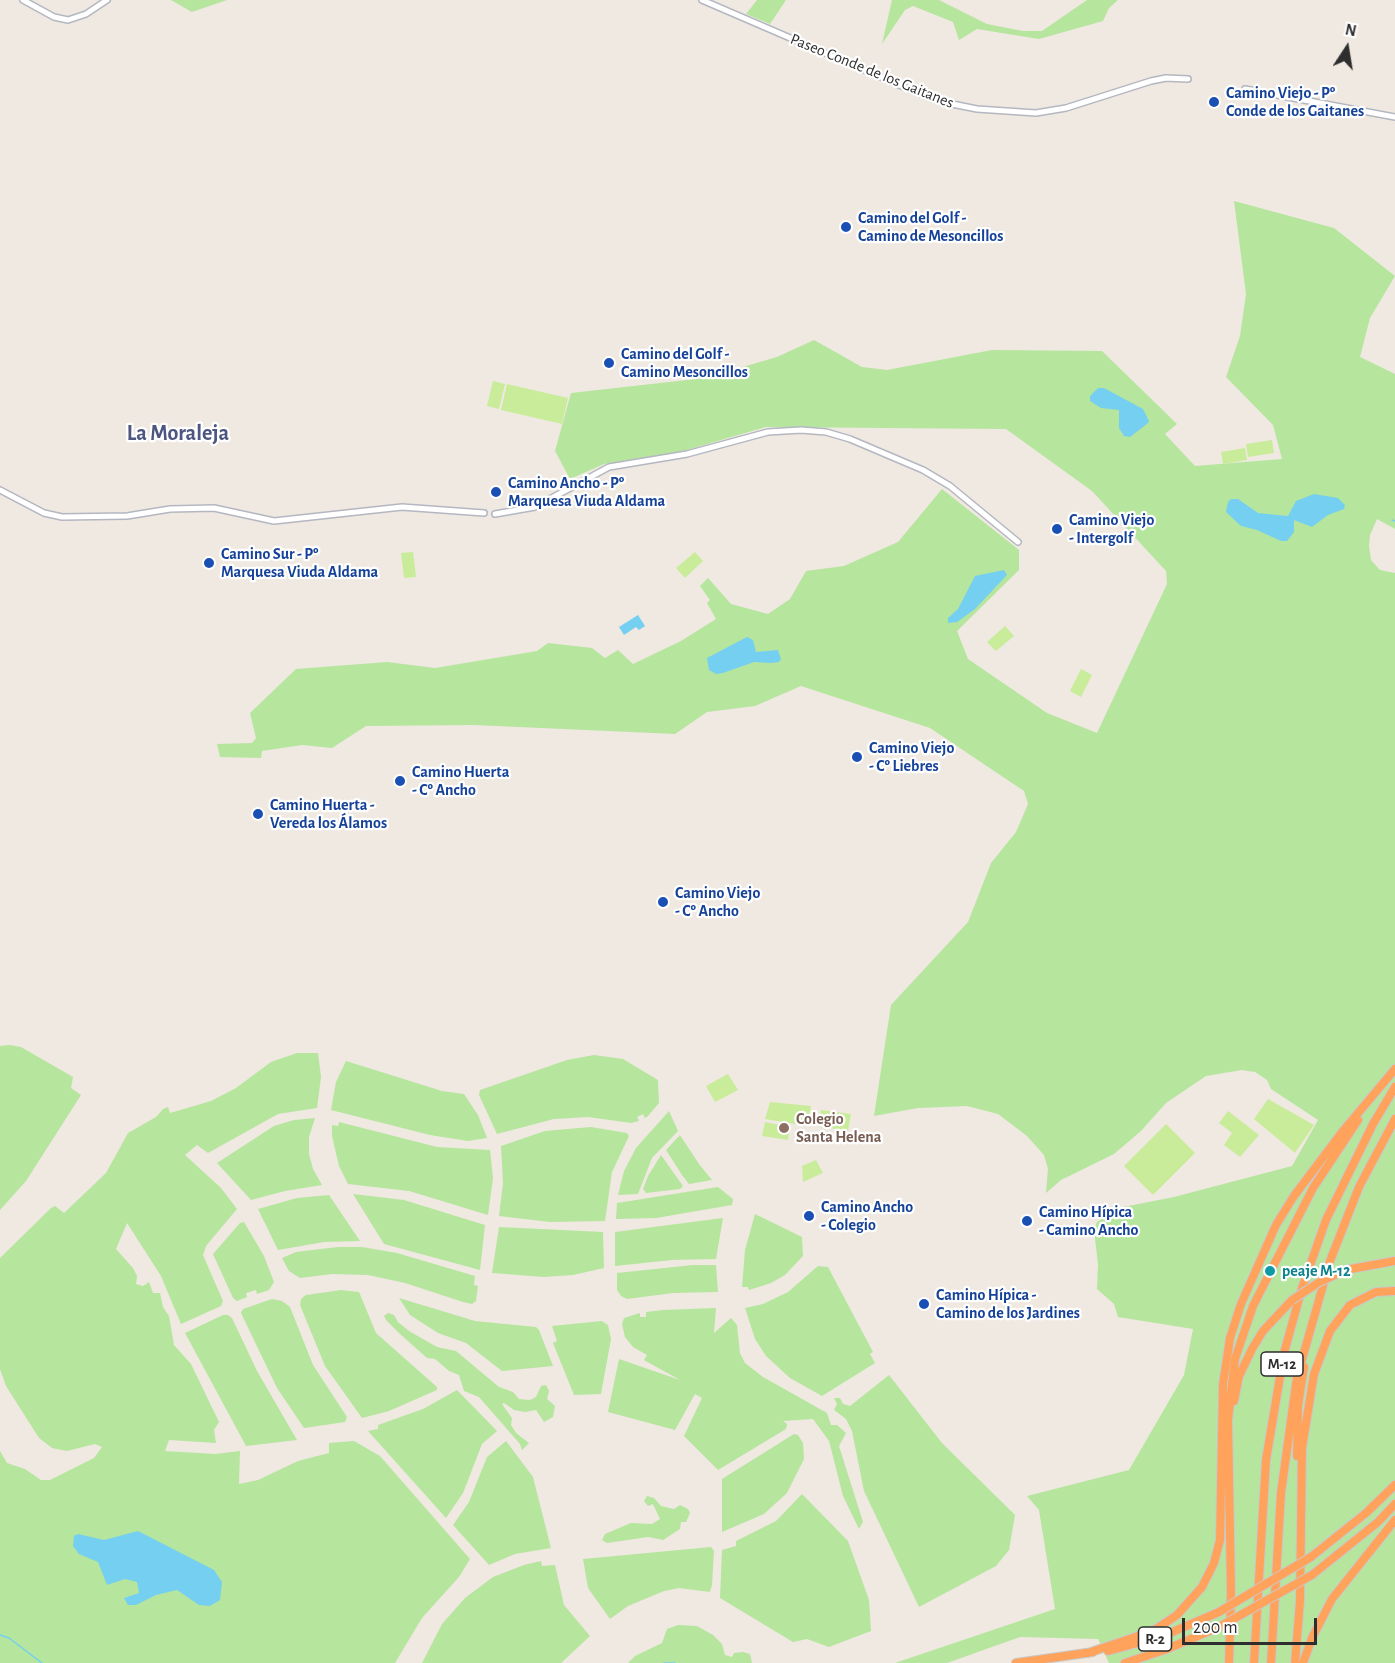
<!DOCTYPE html>
<html>
<head>
<meta charset="utf-8">
<style>
  body { margin:0 }
  #map { position:relative; width:1395px; height:1663px; overflow:hidden; background:#efe9e1; font-family:"Alegreya Sans",sans-serif }
  canvas { display:block }
  .north { position:absolute; left:1317px; top:18px; width:60px; height:60px; -webkit-text-stroke:4px #fff; paint-order:stroke; rotate:12deg; font-size:16px; font-weight:700; line-height:24px; text-align:center; color:#2e2e2e }
  .north::after { content:''; display:block; margin:auto; width:21px; height:27px; background:#2e2e2e; clip-path:polygon(50% 0,100% 100%,50% 72%,0 100%) }
  .scale { position:absolute; left:1182px; top:1618px; width:135px; height:27px; box-sizing:border-box; border:3px solid #2e2e2e; border-top:0; padding-left:8px; font-size:18px; line-height:21px; white-space:nowrap; color:#2e2e2e; -webkit-text-stroke:4px #fff; paint-order:stroke }
</style>
</head>
<body>
<div id="map">
<canvas width="1395" height="1663"></canvas>
<div class="north">N</div>
<div class="scale">200 m</div>
</div>
<script>
const context = document.querySelector('canvas').getContext('2d');
context.lineJoin = 'round';
function fillPath(path, color) { context.fillStyle = color; context.fill(path, 'evenodd'); }
const shape = rows => new Path2D(rows.map(r => 'M' + r).join(''));
function strokePath(path, color, width, dash) { context.strokeStyle = color; context.lineWidth = width; context.lineCap = dash ? 'butt' : 'round'; context.setLineDash(dash || []); context.stroke(path); }
function label(font, color, halo, rows, align = 'center') {
  context.font = font + ' "Alegreya Sans",sans-serif'; context.lineWidth = 4.5; context.setLineDash([]); context.textBaseline = 'middle'; context.strokeStyle = halo; context.fillStyle = color; for (const [text, x, y, turn = 0] of rows) {
    context.save(); context.translate(x, y); context.rotate((+turn || 0) * Math.PI / 180); context.textAlign = isNaN(turn) ? turn : align; if (halo) context.strokeText(text, 0, 0); context.fillText(text, 0, 0); context.restore();
  }
}
fillPath(shape([
  [171,0,227,0,192,12],
  [757,0,786,0,770,24,746,14],
  [892,0,939,0,987,24,1023,31,1042,31,1087,0,1118,0,1109,8,1103,21,1039,39,977,29,959,40,953,22,913,6,905,10,882,44],
  [1234,201,1334,228,1395,276,1370,318,1360,357,1395,374,1395,529,1377,519,1370,535,1369,546,1371,560,1380,570,1395,573,1395,1663,1109,1663,1098,1639,1020,1637,947,1663,895,1663,1055,1609,1039,1510,1027,1496,1129,1470,1184,1375,1193,1329,1118,1317,1114,1304,1097,1289,1098,1264,1094,1230,1097,1222,1118,1208,1174,1197,1292,1166,1318,1120,1271,1089,1267,1080,1255,1072,1242,1070,1206,1076,1166,1103,1141,1131,1114,1154,1061,1180,1046,1193,1048,1169,1044,1155,1027,1136,998,1114,967,1106,918,1108,874,1116,891,1005,968,922,991,863,1016,832,1028,804,1024,791,1018,787,930,728,801,686,755,706,707,712,675,734,474,725,366,726,332,748,302,745,262,751,261,758,220,757,217,744,252,743,256,738,250,713,296,669,387,662,435,668,537,651,548,643,592,648,605,658,618,650,633,664,681,641,716,619,707,603,710,600,700,586,708,578,731,604,768,614,790,599,806,571,844,566,898,542,942,489,1019,550,1019,570,957,631,968,659,1047,713,1097,733,1167,584,1166,571,1092,491,1006,429,766,427,676,453,604,464,570,479,555,451,571,393,705,378,777,357,814,340,862,367,887,370,992,350,1102,351,1177,424,1165,434,1195,466,1282,459,1273,425,1226,377,1240,336,1246,294],
  [10,1045,21,1047,73,1077,71,1088,81,1095,26,1181,0,1210,0,1046],
  [297,1053,318,1053,321,1077,317,1108,278,1114,208,1153,197,1145,185,1155,221,1188,237,1209,206,1246,203,1255,223,1301,221,1306,181,1324,161,1276,127,1223,116,1249,133,1268,137,1276,136,1284,143,1286,149,1282,153,1293,160,1293,163,1307,169,1316,174,1345,191,1364,219,1422,214,1430,216,1443,169,1440,165,1451,215,1454,240,1451,239,1484,258,1480,298,1461,329,1453,329,1443,354,1441,380,1456,470,1559,459,1577,422,1618,395,1663,0,1663,0,1451,7,1463,25,1469,41,1480,50,1480,94,1458,102,1447,95,1444,67,1451,52,1448,39,1438,6,1386,0,1369,0,1258,51,1208,55,1206,64,1213,106,1173,128,1133,156,1117,163,1109,168,1107,170,1113,211,1101,236,1088,271,1062],
  [594,1055,623,1059,658,1080,659,1103,648,1116,645,1118,643,1114,637,1117,639,1121,631,1123,588,1117,554,1119,497,1134,479,1095,480,1090,567,1060],
  [346,1061,442,1091,464,1094,478,1115,487,1138,468,1141,430,1135,331,1110,336,1082],
  [669,1111,678,1131,652,1158,638,1194,618,1195,624,1171,636,1148],
  [315,1118,309,1137,309,1154,313,1169,322,1185,285,1191,251,1200,217,1163,274,1126,294,1120],
  [339,1122,437,1147,490,1150,493,1178,488,1215,409,1191,348,1184,339,1166,332,1136,332,1125,338,1126],
  [591,1127,627,1133,629,1136,612,1172,605,1221,550,1222,499,1216,503,1183,501,1146,545,1131],
  [680,1135,699,1164,712,1180,689,1184,682,1175,666,1150],
  [661,1155,683,1186,680,1189,646,1193,643,1189,648,1176],
  [718,1187,733,1199,732,1205,656,1218,616,1219,617,1203],
  [353,1194,404,1200,485,1225,480,1270,384,1244],
  [329,1195,360,1241,324,1242,278,1250,258,1209,297,1198],
  [755,1214,802,1237,803,1256,785,1275,771,1283,749,1290,748,1287,742,1287,745,1250],
  [723,1218,716,1259,672,1260,615,1266,615,1232],
  [244,1222,264,1256,274,1282,269,1290,257,1294,256,1290,246,1293,247,1297,237,1301,233,1298,213,1254,240,1223],
  [499,1227,603,1232,604,1268,573,1275,544,1277,492,1273],
  [338,1247,362,1247,397,1253,475,1276,474,1285,478,1286,476,1301,472,1304,463,1302,405,1283,368,1275,332,1274,300,1278,289,1271,282,1258,296,1252],
  [693,1265,716,1265,718,1292,673,1293,627,1299,621,1296,617,1290,617,1273],
  [818,1266,828,1267,873,1352,870,1354,875,1363,822,1396,790,1378,766,1356,755,1339,745,1308,763,1304,788,1292],
  [341,1290,359,1292,376,1333,437,1387,437,1390,389,1411,362,1418,325,1366,300,1305,301,1299,306,1295],
  [399,1298,475,1321,536,1327,539,1330,553,1366,502,1371,466,1343,438,1333,410,1315],
  [272,1299,282,1301,290,1307,313,1365,347,1417,345,1422,304,1428,277,1388,241,1313,243,1309],
  [716,1308,714,1333,731,1318,737,1325,740,1353,745,1363,763,1377,827,1413,831,1425,837,1425,846,1433,839,1446,863,1522,859,1529,843,1496,829,1441,813,1419,783,1421,787,1424,786,1429,718,1470,684,1436,702,1398,695,1394,675,1430,608,1412,619,1359,680,1380,644,1360,647,1355,633,1347,625,1337,622,1324,624,1318,640,1313,640,1317,646,1317,646,1312,663,1310],
  [388,1313,394,1315,398,1322,409,1331,437,1347,456,1351,499,1387,513,1392,519,1399,530,1400,536,1397,541,1386,546,1385,549,1391,547,1399,555,1406,553,1417,544,1422,536,1410,525,1412,514,1410,504,1403,502,1404,512,1418,511,1425,516,1433,529,1443,522,1450,520,1444,479,1397,464,1391,459,1375,449,1371,435,1359,427,1358,400,1334,386,1320,384,1316],
  [223,1315,228,1315,232,1318,257,1371,297,1440,246,1446,185,1333],
  [602,1321,608,1325,611,1339,601,1394,574,1395,553,1343,557,1341,552,1326],
  [889,1375,942,1443,1015,1515,1009,1550,996,1566,919,1607,864,1491,852,1431,846,1419,834,1410,837,1404,834,1398,840,1398,843,1404,850,1406],
  [457,1390,497,1431,482,1444,463,1493,446,1518,368,1431,378,1429,378,1425,423,1409],
  [794,1434,798,1435,803,1443,804,1459,787,1493,764,1514,722,1532,722,1479],
  [506,1441,533,1477,551,1548,515,1554,489,1565,453,1525,469,1502,487,1457],
  [802,1494,848,1541,869,1600,871,1631,829,1647,807,1639,793,1642,720,1598,722,1550,736,1546,736,1541,776,1521],
  [647,1496,654,1498,661,1506,674,1509,680,1505,688,1509,690,1513,686,1522,681,1522,680,1529,663,1540,648,1537,607,1543,602,1540,605,1534,631,1523,652,1524,660,1519,653,1504,648,1506,644,1501],
  [711,1547,714,1551,712,1585,710,1592,679,1588,664,1591,628,1606,610,1619,588,1588,583,1559],
  [541,1561,542,1566,555,1565,564,1605,590,1636,561,1663,422,1663,442,1624,465,1598,493,1577,524,1565],
  [678,1625,697,1626,713,1635,722,1644,725,1655,732,1657,734,1653,743,1652,750,1654,752,1663,628,1663,635,1656,662,1643,667,1629]
]), '#b6e59e');
fillPath(shape([
  [493,381,505,384,499,409,487,406],
  [507,384,568,398,562,424,501,410],
  [1272,440,1274,453,1248,457,1246,444],
  [1245,448,1247,460,1223,464,1221,452],
  [413,552,416,577,404,578,401,553],
  [695,552,703,561,685,578,676,568],
  [1005,626,1014,636,996,651,987,642],
  [1081,669,1092,675,1081,697,1070,691],
  [728,1074,738,1090,715,1102,706,1086],
  [1268,1099,1314,1125,1295,1153,1254,1119],
  [770,1102,811,1106,807,1126,765,1119],
  [821,1110,851,1114,848,1131,818,1126],
  [1228,1111,1259,1135,1240,1157,1224,1145,1232,1133,1219,1123],
  [765,1122,790,1127,788,1140,762,1136],
  [1166,1124,1195,1153,1153,1195,1124,1166],
  [816,1160,823,1173,803,1182,802,1166]
]), '#c9ec9a');
fillPath(shape([
  [1098,388,1104,388,1143,409,1149,421,1148,423,1130,437,1124,436,1119,428,1119,410,1101,408,1090,401,1090,396],
  [1314,494,1338,498,1345,505,1344,509,1328,515,1312,527,1294,520,1294,532,1287,541,1281,541,1257,530,1241,526,1226,512,1228,502,1231,499,1238,499,1258,513,1288,516,1296,501],
  [1004,570,1007,575,975,609,957,622,948,623,948,618,958,609,975,576],
  [638,615,645,626,639,630,636,627,624,635,619,627],
  [747,637,753,640,756,652,778,650,781,659,779,662,771,663,754,662,723,673,716,674,709,670,707,658],
  [138,1531,214,1570,222,1582,220,1600,210,1606,199,1605,177,1590,156,1595,136,1605,128,1605,124,1598,139,1593,137,1582,125,1579,107,1585,98,1562,79,1554,73,1546,74,1536,78,1534,104,1540]
]), '#75cff0');
strokePath(shape([
  [1392,520,1395,521],
  [0,1635,9,1638,42,1663],
  [664,1663,675,1663]
]), '#75cff0', 1.5);
const minor = shape([
  [23,0,54,17,68,20,86,14,107,0],
  [702,0,904,87,942,102,977,109,1036,113,1066,108,1151,81,1166,78,1188,79],
  [1245,89,1395,117],
  [0,490,44,513,62,517,127,516,170,509,214,508,274,521,402,507,484,513],
  [495,514,535,507,609,467,687,454,768,432,801,430,826,432,850,439,923,470,950,486,1018,542]
]);
const highway = shape([
  [1345,1270,1395,1261],
  [1234,1401,1239,1376,1252,1349,1263,1331,1292,1300],
  [1297,1456,1298,1406,1304,1367],
  [1311,1557,1366,1513,1395,1485],
  [1312,1575,1378,1522,1395,1504],
  [1108,1651,1163,1636,1219,1612],
  [1088,1653,1153,1631,1177,1615,1202,1587,1214,1563,1220,1540,1223,1384,1230,1338,1241,1304,1276,1225,1294,1196,1343,1131,1395,1069],
  [1016,1663,1093,1652],
  [1125,1663,1167,1649,1219,1627],
  [1229,1663,1231,1592,1228,1420,1235,1359,1253,1306,1313,1188,1358,1120],
  [1254,1663,1266,1460,1284,1353,1302,1288,1326,1220,1373,1124,1395,1087],
  [1271,1663,1281,1493,1297,1377,1330,1261,1359,1187,1395,1119],
  [1295,1663,1300,1601,1302,1448,1314,1374,1330,1331,1350,1305,1376,1292,1395,1291],
  [1303,1663,1312,1638,1332,1599,1395,1520]
]);
strokePath(minor, '#b4b7c1', 8);
strokePath(highway, '#c9c9c9', 10);
strokePath(minor, '#fff', 5);
strokePath(highway, '#ffa35c', 8);
const highwayBridge = shape([
  [1292,1300,1318,1283,1345,1270],
  [1219,1612,1311,1557],
  [1219,1627,1312,1575]
]);
strokePath(highwayBridge, '#c9c9c9', 10, []);
strokePath(highwayBridge, '#ffa35c', 8);
for (const [x, y, r, color] of [
  [1214,102,6,"#1a4fb4"],
  [846,227,6,"#1a4fb4"],
  [609,363,6,"#1a4fb4"],
  [496,492,6,"#1a4fb4"],
  [1057,529,6,"#1a4fb4"],
  [209,563,6,"#1a4fb4"],
  [857,757,6,"#1a4fb4"],
  [400,781,6,"#1a4fb4"],
  [258,814,6,"#1a4fb4"],
  [663,902,6,"#1a4fb4"],
  [784,1128,6,"#8d6e63"],
  [809,1216,6,"#1a4fb4"],
  [1027,1221,6,"#1a4fb4"],
  [1270,1271,6,"#0f9aa8"],
  [924,1304,6,"#1a4fb4"]
]) { const dot = new Path2D(); dot.arc(x, y, r, 0, 2 * Math.PI); context.fillStyle = color; context.fill(dot); strokePath(dot, '#fff', 2); }
for (const [x, y, w] of [
  [1282,1364,42],
  [1155,1639,33]
]) { const box = new Path2D(); box.roundRect(x - w / 2, y - 12, w, 24, 4.5); context.fillStyle = '#fff'; context.fill(box); strokePath(box, '#2e2e2e', 1.5); }
label('bold 15px', '#2e2e2e', null, [
  ["M-12",1282,1364],
  ["R-2",1155,1639]
]);
label('16px', '#2e2e2e', '#fff', [
  ["Paseo Conde de los Gaitanes",872,71,22]
]);
label('bold 16px', '#164399', '#fff', [
  ["Camino Viejo - Pº",1226,93],
  ["Conde de los Gaitanes",1226,111],
  ["Camino del Golf -",858,218],
  ["Camino de Mesoncillos",858,236],
  ["Camino del Golf -",621,354],
  ["Camino Mesoncillos",621,372],
  ["Camino Ancho - Pº",508,483],
  ["Marquesa Viuda Aldama",508,501],
  ["Camino Viejo",1069,520],
  ["- Intergolf",1069,538],
  ["Camino Sur - Pº",221,554],
  ["Marquesa Viuda Aldama",221,572],
  ["Camino Viejo",869,748],
  ["- Cº Liebres",869,766],
  ["Camino Huerta",412,772],
  ["- Cº Ancho",412,790],
  ["Camino Huerta -",270,805],
  ["Vereda los Álamos",270,823],
  ["Camino Viejo",675,893],
  ["- Cº Ancho",675,911],
  ["Camino Ancho",821,1207],
  ["- Colegio",821,1225],
  ["Camino Hípica",1039,1212],
  ["- Camino Ancho",1039,1230],
  ["Camino Hípica -",936,1295],
  ["Camino de los Jardines",936,1313]
], 'left');
label('bold 16px', '#785e54', '#fff', [
  ["Colegio",796,1119],
  ["Santa Helena",796,1137]
], 'left');
label('bold 16px', '#0d838f', '#fff', [
  ["peaje M-12",1282,1271]
], 'left');
label('bold 22px', '#4d5680', '#fff', [
  ["La Moraleja",178,433]
]);
</script>
</body>
</html>
